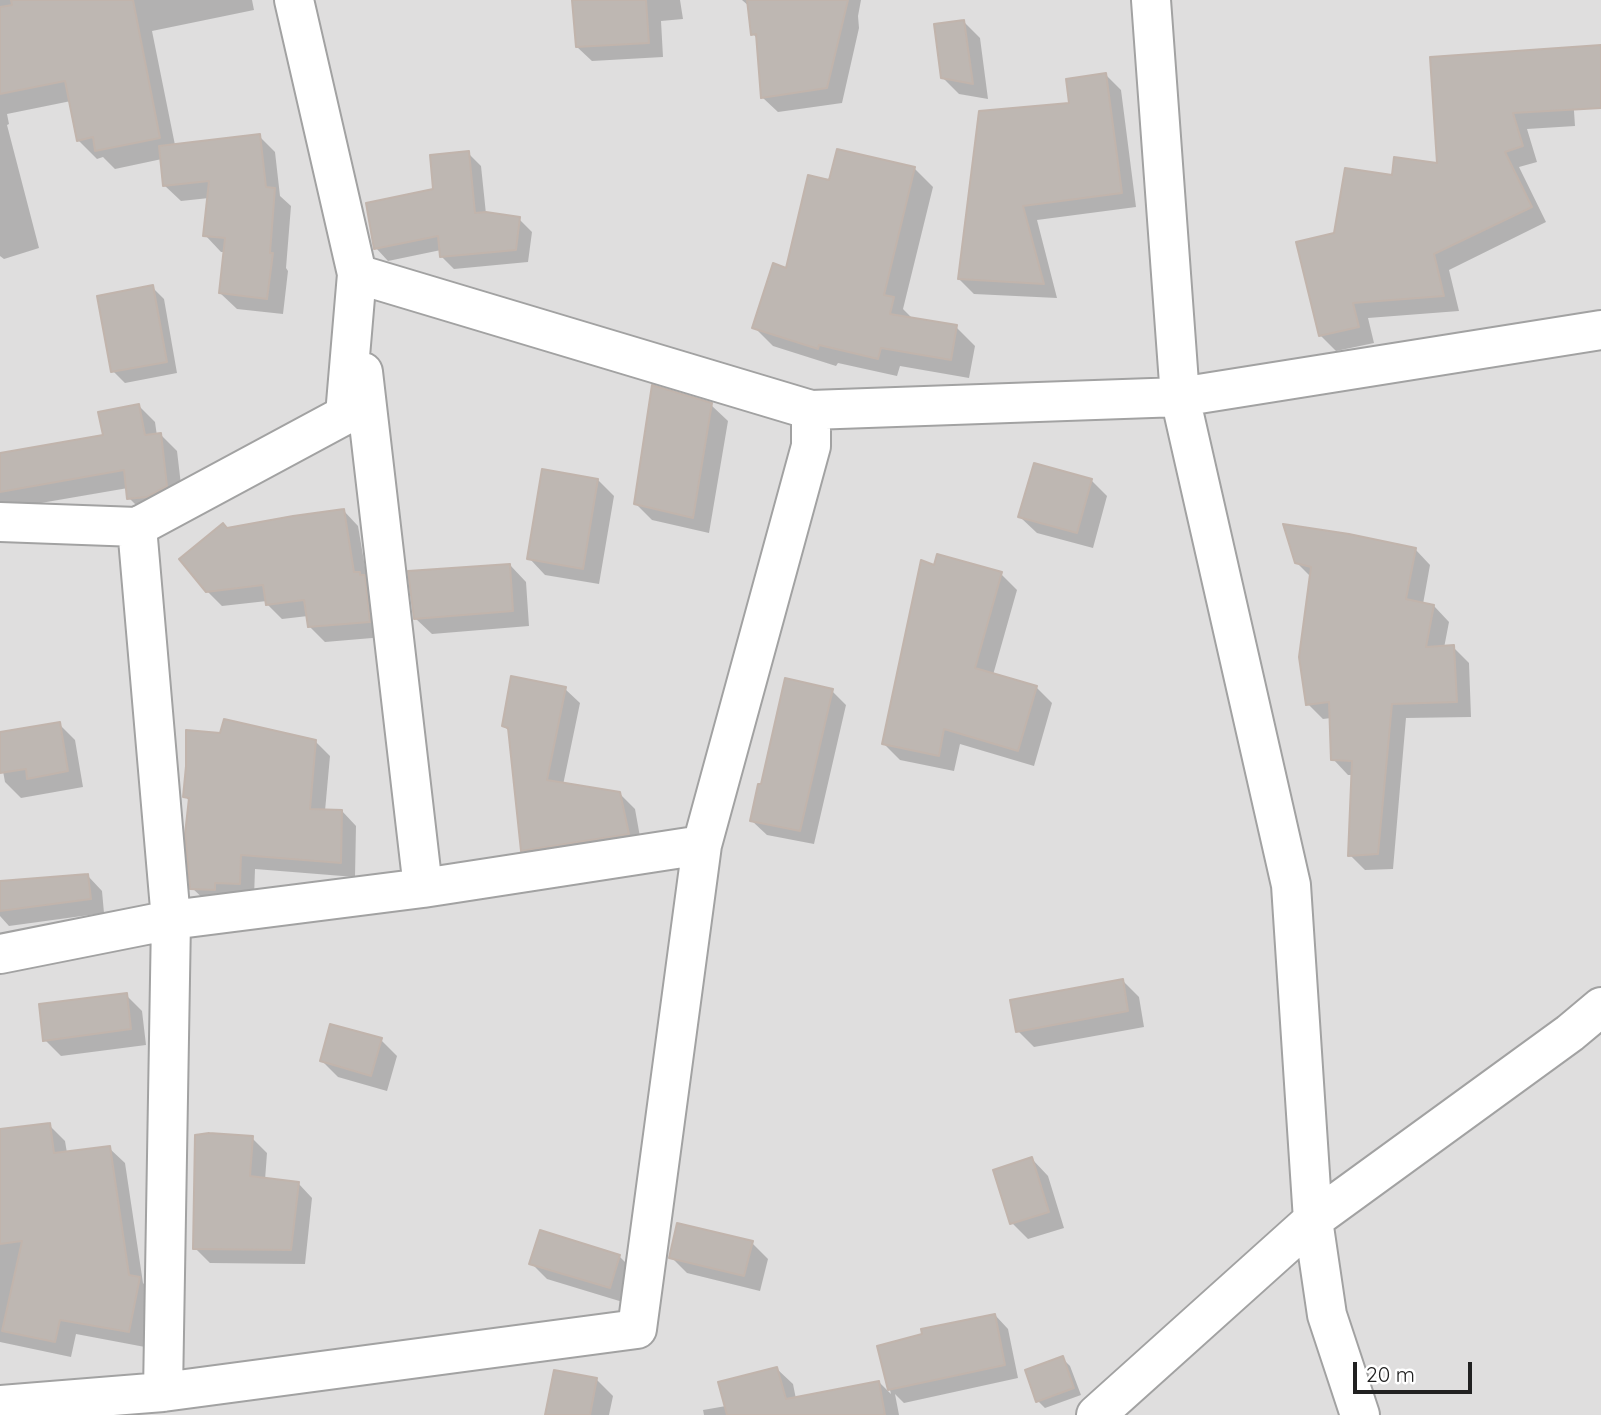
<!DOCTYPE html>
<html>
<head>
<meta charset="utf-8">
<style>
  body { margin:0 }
  #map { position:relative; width:1601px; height:1415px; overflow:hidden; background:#f0eee9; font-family:Quicksand,sans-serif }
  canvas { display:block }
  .scale { position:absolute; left:1353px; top:1362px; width:119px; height:32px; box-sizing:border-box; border:4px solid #212121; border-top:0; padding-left:9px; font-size:21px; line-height:24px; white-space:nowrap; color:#212121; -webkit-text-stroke:5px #fff; paint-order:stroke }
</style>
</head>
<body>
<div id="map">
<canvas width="1601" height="1415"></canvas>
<div class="scale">20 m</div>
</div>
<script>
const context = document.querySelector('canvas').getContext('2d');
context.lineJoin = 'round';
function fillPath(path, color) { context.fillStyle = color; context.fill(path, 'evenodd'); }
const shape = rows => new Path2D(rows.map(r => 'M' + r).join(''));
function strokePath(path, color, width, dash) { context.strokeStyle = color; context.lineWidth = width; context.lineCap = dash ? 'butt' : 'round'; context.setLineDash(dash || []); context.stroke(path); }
fillPath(shape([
  [0,0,1601,0,1601,1415,0,1415]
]), '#dfdede');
fillPath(shape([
  [0,0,252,0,254,10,152,31,175,145,259,136,275,152,280,196,291,206,286,268,288,271,283,314,237,309,220,293,225,252,221,252,205,235,209,198,181,201,164,185,162,159,115,169,103,157,97,159,78,140,71,101,7,114,9,124,7,125,39,248,4,259,0,256],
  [574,0,680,0,683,19,661,21,663,57,592,61,577,47],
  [742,0,861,0,858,16,859,28,842,103,778,112,763,98,758,39,753,34,750,7],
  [964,22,980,38,988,99,959,94,942,77],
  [1571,66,1575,126,1527,129,1537,162,1519,167,1546,222,1449,270,1459,311,1368,318,1374,343,1336,351,1320,335,1336,234,1439,165],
  [1106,75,1121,90,1136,207,1037,220,1057,298,974,294,959,279,1071,104],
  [468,153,481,166,486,214,519,219,532,232,528,262,454,269,441,256,441,250,388,261,376,248,435,190],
  [914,168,933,187,903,309,912,318,956,327,975,346,969,378,900,366,897,376,838,363,836,366,773,346,754,327,788,270,831,182],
  [152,287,164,299,177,373,125,383,113,371],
  [711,405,728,421,709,533,652,520,636,504],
  [139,406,155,422,157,436,161,435,177,451,183,502,145,514,129,498,128,488,0,510,0,455,105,436],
  [598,480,614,496,599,584,545,575,529,558],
  [1091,480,1107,496,1093,548,1037,533,1020,517],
  [343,510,358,526,367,579,379,592,384,637,325,642,310,627,308,616,282,619,267,604,267,601,222,606,207,591],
  [1415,549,1430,565,1423,604,1434,606,1449,622,1444,648,1453,647,1469,663,1471,717,1406,718,1393,869,1365,870,1350,855,1353,775,1348,775,1333,759,1331,718,1323,719,1308,704,1312,578,1296,562],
  [510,565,526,582,529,626,432,634,415,618],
  [935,567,1001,574,1017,590,993,675,1036,687,1052,703,1034,766,960,744,954,771,900,760,884,744],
  [565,689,580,703,563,785,620,794,635,809,642,848,537,865,523,850,511,733,504,726],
  [832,691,846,705,814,844,767,835,752,821,762,787],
  [59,724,75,740,83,787,21,798,5,782,0,755,0,734],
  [316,742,330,756,325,811,342,811,356,826,355,877,255,869,254,898,207,902,192,888,190,802,185,796],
  [88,876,102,891,104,913,9,926,0,916,0,882],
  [1123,981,1139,997,1144,1027,1034,1047,1018,1031],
  [126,995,142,1011,146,1045,61,1056,45,1040],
  [381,1040,397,1056,387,1091,338,1077,322,1061],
  [49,1125,65,1141,67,1153,109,1148,125,1163,143,1283,154,1295,145,1347,76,1334,71,1357,0,1342,0,1131],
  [252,1138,267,1153,265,1180,298,1183,312,1198,305,1264,210,1263,195,1248],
  [1032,1159,1048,1176,1064,1228,1028,1239,1012,1223],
  [752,1243,768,1259,760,1291,687,1273,671,1257],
  [619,1256,635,1272,626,1303,547,1279,531,1263],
  [995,1315,1008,1329,1018,1378,904,1403,895,1394,899,1415,704,1415,703,1410,726,1406,777,1369,793,1384,796,1399,880,1383,891,1394,879,1347],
  [1062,1358,1070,1366,1081,1395,1045,1408,1038,1401],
  [596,1379,613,1396,609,1415,547,1415]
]), '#0003');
const building = shape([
  [11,0,133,0,160,138,95,151,93,137,77,141,65,81,0,94,0,7,12,5,11,0],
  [572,0,646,0,649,43,576,47,572,0],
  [747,0,848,0,827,88,761,98,756,34,751,35,747,0],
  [964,20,973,84,941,78,934,24,964,20],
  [1601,45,1601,108,1513,113,1523,146,1505,152,1532,207,1434,254,1444,296,1353,303,1359,327,1319,336,1296,242,1334,233,1345,168,1392,175,1394,157,1437,163,1430,57,1601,45],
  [1106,73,1122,193,1023,206,1044,284,958,279,979,111,1069,103,1066,79,1106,73],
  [260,134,266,187,275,188,270,253,273,253,267,299,219,293,225,238,203,236,209,181,163,186,159,146,260,134],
  [837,149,915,167,884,295,894,297,890,314,957,325,951,360,881,348,878,359,819,345,818,349,752,328,773,263,786,268,808,175,829,180,837,149],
  [469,151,475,213,486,212,520,217,516,250,440,257,438,236,374,249,366,203,433,189,430,155,469,151],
  [153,285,167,362,111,372,97,296,153,285],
  [652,385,712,403,693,518,634,504,652,385],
  [139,404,145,435,161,433,167,486,147,497,127,499,124,470,0,492,0,453,103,435,98,412,139,404],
  [1034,463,1092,479,1077,533,1018,517,1034,463],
  [542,469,598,479,583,569,527,559,542,469],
  [344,509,354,572,360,572,360,575,365,575,370,622,308,627,304,600,266,605,263,585,206,592,179,559,223,523,227,528,293,516,344,509],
  [1283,524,1349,534,1416,548,1406,599,1434,605,1426,647,1454,645,1457,702,1392,704,1378,854,1348,856,1352,761,1331,760,1329,702,1306,705,1299,657,1311,567,1295,563,1283,524],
  [937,554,1002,572,975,668,1037,686,1018,751,944,729,939,756,882,744,921,560,934,565,937,554],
  [510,564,513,611,414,619,408,571,510,564],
  [511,676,566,687,547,780,620,792,629,834,521,851,508,728,502,726,511,676],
  [785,678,833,689,800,831,750,821,758,784,761,784,785,678],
  [224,719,316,740,310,809,342,810,341,863,241,855,240,884,215,883,215,890,190,889,185,834,189,798,183,797,186,766,186,730,220,733,224,719],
  [60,722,68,771,27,779,26,769,0,773,0,732,60,722],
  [88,874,91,899,0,911,0,881,88,874],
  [1123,979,1128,1011,1016,1032,1010,1000,1123,979],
  [127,993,131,1029,43,1041,39,1004,127,993],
  [330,1024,382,1038,371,1076,320,1061,330,1024],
  [50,1123,54,1153,110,1146,129,1275,140,1277,129,1332,60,1320,55,1342,2,1331,22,1241,0,1244,0,1129,50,1123],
  [209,1133,253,1136,250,1176,299,1182,291,1250,193,1249,195,1135,209,1133],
  [1032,1157,1049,1212,1010,1224,993,1170,1032,1157],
  [677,1223,753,1241,744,1276,669,1258,677,1223],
  [540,1230,620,1255,610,1288,529,1264,540,1230],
  [995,1314,1005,1365,888,1390,877,1346,922,1334,921,1329,995,1314],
  [1063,1356,1074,1388,1036,1402,1025,1370,1063,1356],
  [777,1367,786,1399,879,1381,885,1415,727,1415,718,1382,777,1367],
  [554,1370,597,1378,590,1415,545,1415,554,1370]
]);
fillPath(building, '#beb7b2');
strokePath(building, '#c1b4ac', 2);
const minor = shape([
  [1151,0,1180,397,1291,885,1313,1220,1327,1315,1360,1415],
  [357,274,811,410,1180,397,1601,330],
  [363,372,423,888],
  [0,522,137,527,345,415,357,274,294,0],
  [137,527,171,920,163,1392],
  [0,954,171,920,423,888,702,845],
  [0,1405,163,1392,637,1329,702,845,811,446,811,410],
  [1096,1415,1313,1220,1570,1033,1601,1007]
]);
strokePath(minor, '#a2a2a2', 42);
strokePath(minor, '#fff', 38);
</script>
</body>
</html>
